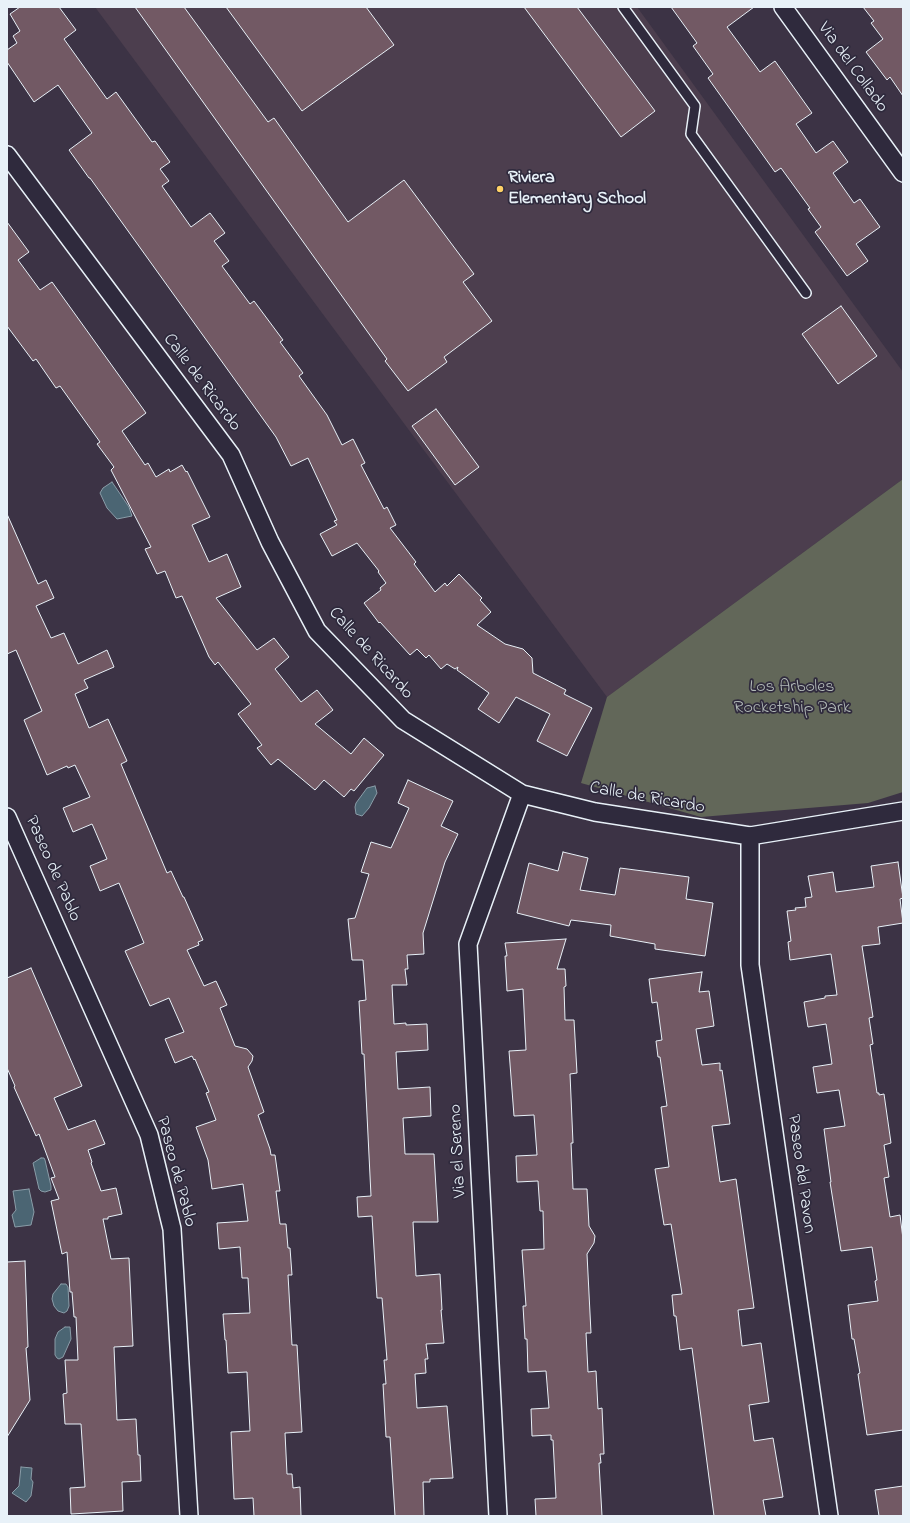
<!DOCTYPE html>
<html>
<head>
<meta charset="utf-8">
<style>
  body { margin:0 }
  #map { position:relative; width:910px; height:1523px; overflow:hidden; background:#3c3345; font-family:"Indie Flower",sans-serif }
  canvas { display:block }
  .frame { position:absolute; inset:0; border:8px solid #e8f1f8; pointer-events:none }
</style>
</head>
<body>
<div id="map">
<canvas width="910" height="1523"></canvas>
<div class="frame"></div>
</div>
<script>
const context = document.querySelector('canvas').getContext('2d');
context.lineJoin = 'round';
function fillPath(path, color) { context.fillStyle = color; context.fill(path, 'evenodd'); }
const shape = rows => new Path2D(rows.map(r => 'M' + r).join(''));
function strokePath(path, color, width, dash) { context.strokeStyle = color; context.lineWidth = width; context.lineCap = dash ? 'butt' : 'round'; context.setLineDash(dash || []); context.stroke(path); }
function label(font, color, halo, rows, align = 'center') {
  context.font = font + ' "Indie Flower",sans-serif'; context.lineWidth = 3.5; context.setLineDash([]); context.textBaseline = 'middle'; context.strokeStyle = halo; context.fillStyle = color; for (const [text, x, y, turn = 0] of rows) {
    context.save(); context.translate(x, y); context.rotate((+turn || 0) * Math.PI / 180); context.textAlign = isNaN(turn) ? turn : align; if (halo) context.strokeText(text, 0, 0); context.fillText(text, 0, 0); context.restore();
  }
}
fillPath(shape([
  [95,7,637,7,903,372,903,479,607,697]
]), '#4c3e4e');
fillPath(shape([
  [903,479,903,792,868,803,701,817,581,783,607,697]
]), '#626759');
const water = shape([
  [112,482,129,507,132,516,117,519,107,508,100,493,103,488,112,482],
  [375,786,377,793,369,808,362,816,356,814,355,807,356,803,367,788,375,786],
  [41,1158,44,1158,45,1160,51,1186,51,1190,45,1192,41,1191,39,1189,33,1163,41,1158],
  [29,1189,34,1212,31,1225,15,1227,12,1215,16,1210,13,1191,29,1189],
  [61,1284,66,1284,68,1287,69,1306,67,1311,64,1313,58,1311,54,1306,52,1299,53,1294,61,1284],
  [65,1327,70,1327,71,1339,63,1357,59,1359,57,1358,55,1355,55,1339,58,1332,65,1327],
  [21,1467,32,1468,31,1479,33,1482,31,1496,26,1502,12,1493,19,1486,21,1467]
]);
fillPath(water, '#4b6573');
strokePath(water, '#8a9da8', 1);
const building = shape([
  [20,7,59,7,76,30,64,39,107,99,116,92,152,142,155,141,170,162,160,169,169,181,162,186,191,227,210,213,225,233,214,241,229,261,222,266,250,304,254,301,283,340,280,342,303,373,299,376,327,415,342,445,353,439,365,463,361,465,384,509,387,507,396,525,390,528,416,562,414,564,435,592,445,583,447,586,459,574,482,598,480,600,491,612,477,625,505,644,523,649,532,658,533,673,566,690,564,694,592,708,567,756,537,741,550,714,516,697,499,723,478,709,489,693,457,670,458,667,455,669,447,664,441,669,429,655,426,658,417,649,410,655,380,622,379,623,364,603,381,590,380,588,386,583,378,572,379,571,357,543,332,556,320,534,337,525,334,521,337,520,308,458,291,466,276,437,90,178,89,178,69,150,92,133,58,85,34,102,7,62,7,50,17,43,13,36,20,31,10,14,20,7],
  [135,7,184,7,268,122,274,118,348,222,404,180,474,274,463,282,492,321,444,357,447,362,408,391,385,361,387,359,135,7],
  [226,7,366,7,394,45,302,111,226,7],
  [524,7,577,7,655,111,621,137,524,7],
  [671,7,754,7,727,27,760,72,775,61,812,113,796,124,816,153,833,141,848,162,833,173,854,203,860,199,880,227,856,244,868,261,847,276,815,232,821,227,808,209,810,208,781,168,775,172,708,78,713,74,693,46,697,43,671,7],
  [863,7,903,7,903,96,890,77,887,80,866,52,883,39,871,23,874,21,863,7],
  [7,222,29,252,18,260,40,290,52,282,146,413,122,431,145,465,148,463,156,477,169,469,170,472,182,465,186,472,187,471,210,517,192,525,209,562,227,554,241,587,216,598,257,650,274,638,289,657,275,669,301,702,317,690,333,710,315,724,351,754,364,738,384,755,354,791,351,789,344,797,324,780,315,790,278,759,271,765,257,748,262,745,238,714,251,704,218,662,215,665,209,657,182,596,176,598,165,571,157,574,145,549,151,547,111,470,114,467,97,444,100,442,60,386,56,388,36,359,33,361,7,326,7,222],
  [841,306,877,356,838,384,802,334,841,306],
  [436,409,479,467,455,485,412,426,436,409],
  [7,514,38,584,46,580,54,598,36,606,51,638,64,633,78,664,107,650,114,667,84,680,88,688,75,694,89,728,108,719,127,761,121,764,167,873,171,871,183,897,184,897,203,940,198,942,199,945,187,950,204,986,216,981,227,1005,220,1008,235,1046,247,1049,253,1056,252,1061,248,1067,264,1112,258,1115,270,1149,271,1155,275,1155,280,1191,276,1191,280,1224,286,1224,288,1248,290,1248,292,1275,288,1275,292,1345,297,1345,302,1432,285,1433,287,1474,292,1474,293,1488,300,1487,301,1516,254,1516,253,1498,234,1499,231,1432,250,1431,247,1372,228,1373,226,1340,225,1340,223,1314,250,1313,248,1278,242,1278,240,1247,219,1249,217,1223,248,1221,243,1184,212,1189,208,1160,196,1127,216,1120,206,1093,209,1092,195,1059,194,1060,192,1056,175,1063,165,1039,184,1032,169,998,150,1006,125,951,144,943,119,883,100,891,90,866,107,859,93,826,92,824,73,832,63,808,90,797,75,765,68,768,67,766,47,775,24,720,42,711,16,650,7,654,7,514],
  [408,780,453,801,441,826,458,834,445,862,423,933,424,954,407,955,408,969,405,969,407,985,392,985,394,1024,406,1023,406,1025,427,1024,428,1050,396,1052,398,1089,430,1087,431,1116,403,1118,405,1154,434,1154,438,1222,413,1222,416,1276,440,1274,442,1310,441,1310,444,1343,426,1344,428,1359,425,1359,426,1373,415,1374,417,1408,447,1406,453,1478,430,1479,430,1482,423,1482,424,1516,395,1516,390,1437,386,1437,383,1384,386,1384,384,1360,387,1360,382,1298,377,1298,372,1216,358,1217,357,1197,371,1196,364,1054,362,1054,359,1001,366,1000,363,960,352,960,348,919,355,918,369,874,361,872,371,842,391,848,409,808,398,803,408,780],
  [563,852,588,858,580,890,615,895,620,868,689,877,686,899,713,903,705,956,655,949,655,944,610,936,611,925,571,920,569,926,517,913,529,863,558,871,563,852],
  [898,862,903,898,900,899,903,923,878,927,880,944,862,946,873,1017,869,1018,873,1044,870,1045,877,1093,879,1093,879,1095,884,1094,891,1143,884,1145,889,1177,884,1178,890,1217,900,1215,903,1239,903,1430,867,1435,858,1374,860,1373,854,1339,852,1339,848,1305,878,1301,875,1281,877,1280,872,1247,841,1251,830,1182,831,1182,824,1129,845,1126,839,1090,817,1093,813,1067,832,1064,826,1024,808,1027,804,1002,825,998,825,996,837,995,831,954,790,960,788,942,791,941,787,911,796,910,795,908,806,907,805,898,812,897,808,876,833,872,836,892,874,887,871,866,898,862],
  [566,939,557,969,565,969,566,986,564,987,565,1020,574,1020,577,1073,570,1074,573,1143,571,1143,573,1189,587,1189,589,1226,595,1236,594,1243,587,1254,591,1333,586,1333,588,1372,596,1371,598,1409,602,1408,604,1454,600,1454,601,1463,599,1463,602,1516,536,1516,535,1499,556,1498,553,1440,551,1440,551,1435,532,1436,531,1409,549,1408,546,1371,528,1372,527,1339,525,1339,523,1306,526,1306,522,1250,544,1249,543,1211,540,1211,538,1181,517,1182,516,1156,537,1155,534,1115,514,1116,509,1051,526,1050,523,989,507,991,505,956,507,956,505,943,566,939],
  [31,968,82,1086,54,1098,68,1130,95,1120,105,1144,88,1150,92,1162,91,1163,101,1191,116,1188,122,1214,108,1217,108,1219,103,1219,111,1259,129,1258,133,1346,114,1347,117,1420,136,1419,138,1455,140,1455,141,1481,122,1482,123,1511,71,1514,70,1488,85,1487,81,1424,65,1424,63,1394,67,1393,65,1360,78,1360,76,1317,74,1317,72,1292,70,1292,67,1252,62,1254,51,1201,59,1199,51,1178,55,1177,39,1134,36,1136,14,1087,15,1086,7,1068,7,978,31,968],
  [702,972,699,992,709,991,714,1026,696,1029,702,1065,720,1063,720,1071,722,1070,730,1124,712,1126,720,1182,736,1179,754,1308,738,1310,742,1346,761,1343,769,1402,749,1405,754,1441,773,1438,783,1497,763,1500,766,1516,714,1516,692,1348,680,1350,676,1316,674,1316,672,1295,682,1294,671,1224,664,1225,655,1169,669,1167,661,1107,667,1106,660,1057,658,1057,656,1041,662,1040,657,1002,652,1003,649,979,702,972],
  [25,1261,28,1347,26,1348,30,1400,7,1437,7,1262,25,1261],
  [903,1486,903,1516,879,1516,875,1490,903,1486]
]);
fillPath(building, '#725964');
strokePath(building, '#e8f1f8', 1);
const lane = shape([
  [623,7,695,106,691,134,806,293]
]);
const street = shape([
  [783,7,903,173],
  [7,155,231,455,270,542,317,631,403,720,522,794,595,812,750,836,903,811],
  [7,817,149,1135,172,1229,189,1516],
  [750,836,750,965,829,1516],
  [498,1516,468,944,522,794]
]);
strokePath(lane, '#e8f1f8', 12);
strokePath(street, '#e8f1f8', 20);
strokePath(lane, '#2f2a3d', 9);
strokePath(street, '#2f2a3d', 17);
for (const [x, y, r, color] of [
  [500,189,4,"#ffd166"]
]) { const dot = new Path2D(); dot.arc(x, y, r, 0, 2 * Math.PI); context.fillStyle = color; context.fill(dot); strokePath(dot, '#2f2a3d', 1.5); }
label('18px', '#e8f1f8', '#2f2a3d', [
  ["Via del Collado",852,68,54],
  ["Calle de Ricardo",201,383,53],
  ["Calle de Ricardo",370,654,48],
  ["Calle de Ricardo",647,799,10],
  ["Paseo de Pablo",52,869,66],
  ["Via el Sereno",459,1151,-93],
  ["Paseo de Pablo",175,1172,75],
  ["Paseo del Pavon",800,1174,82]
]);
label('bold 18px', '#e8f1f8', '#2f2a3d', [
  ["Riviera",508,179],
  ["Elementary School",508,200]
], 'left');
label('18px', '#b2bab8', '#2f2a3d', [
  ["Los Arboles",792,688],
  ["Rocketship Park",792,709]
]);
</script>
</body>
</html>
